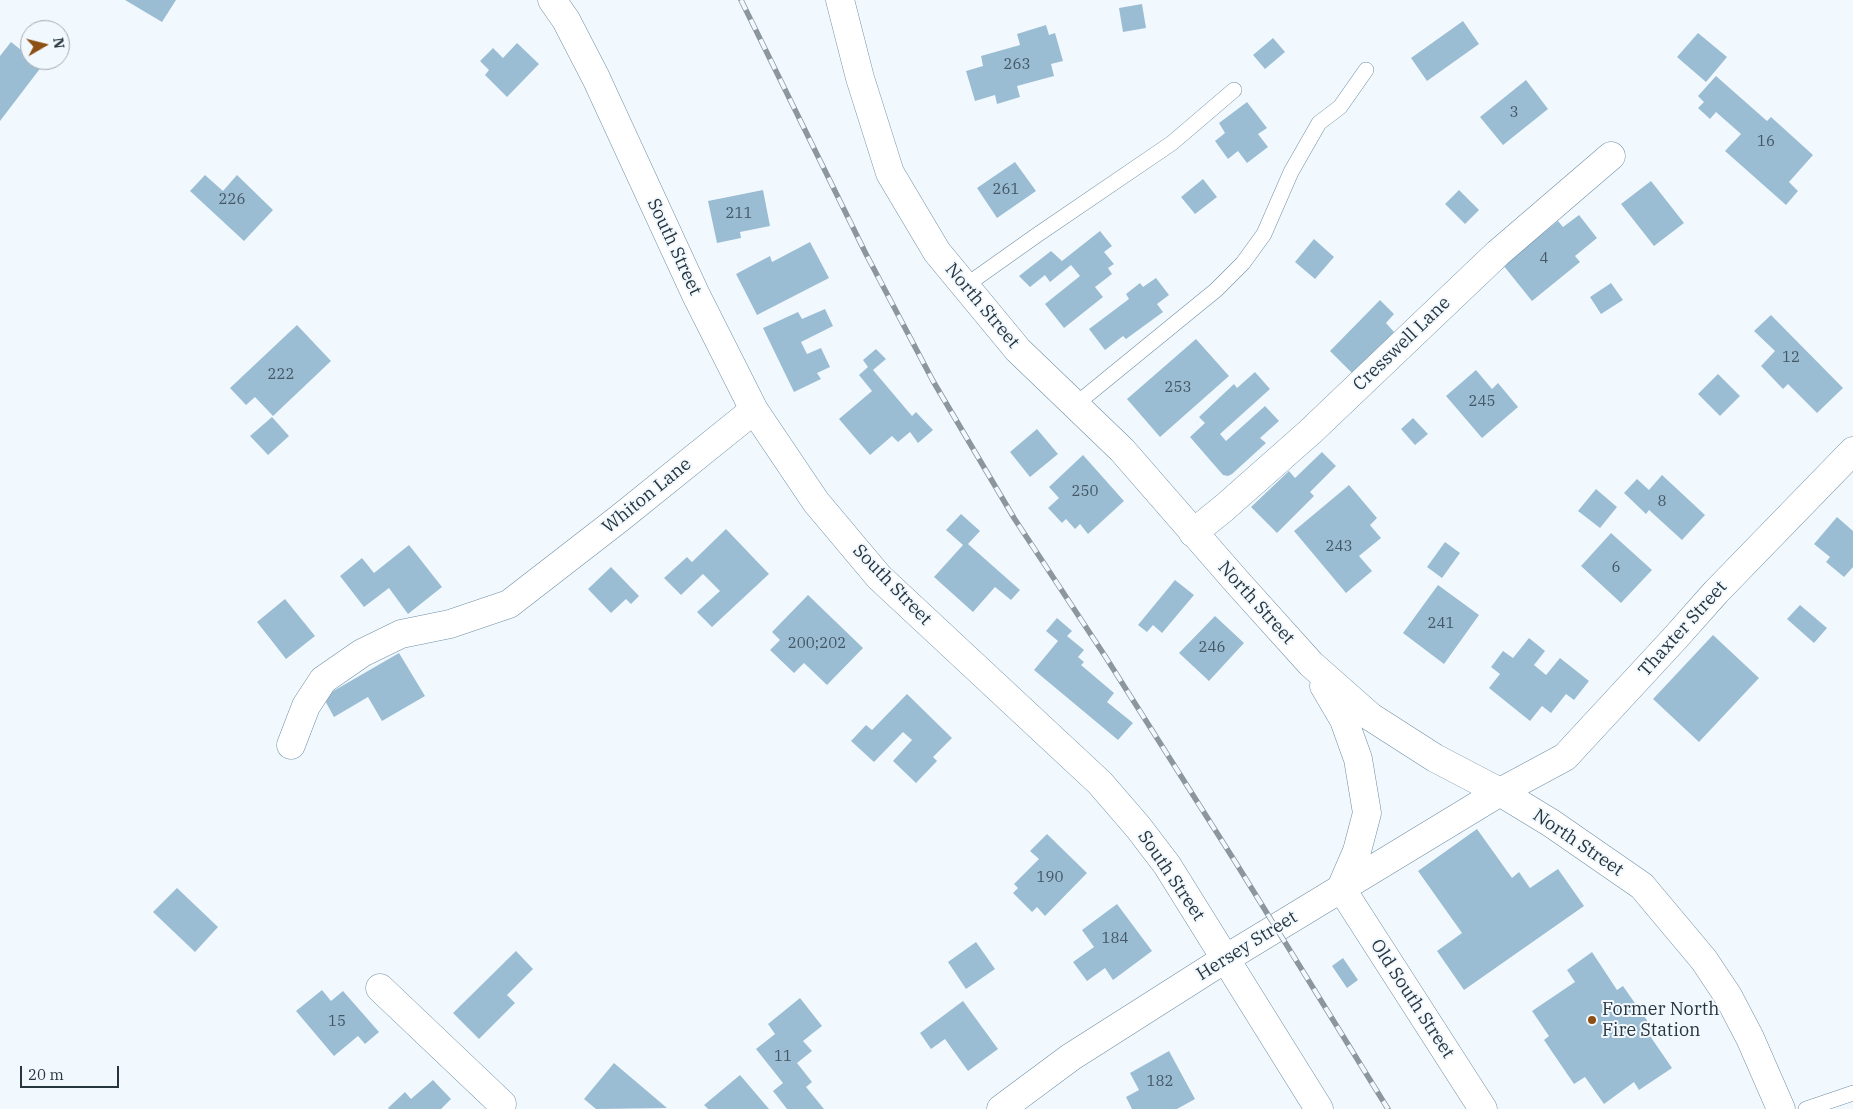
<!DOCTYPE html>
<html>
<head>
<meta charset="utf-8">
<style>
  body { margin:0 }
  #map { position:relative; width:1853px; height:1109px; overflow:hidden; background:#f2f9fe; font-family:"IBM Plex Serif",serif }
  canvas { display:block }
  .north { position:absolute; left:20px; top:20px; width:50px; height:50px; box-sizing:border-box; background:#f2f9fe; border:1px solid #a1abb1; border-radius:50%; rotate:82deg; font-size:14px; font-weight:700; line-height:20px; text-align:center; color:#27353e }
  .north::after { content:''; display:block; margin:auto; width:18px; height:22px; background:#8e4f14; clip-path:polygon(50% 0,100% 100%,50% 72%,0 100%) }
  .scale { position:absolute; left:20px; top:1066px; width:99px; height:22px; box-sizing:border-box; border:2px solid #27353e; border-top:0; padding-left:6px; font-size:15px; line-height:18px; white-space:nowrap; color:#27353e; -webkit-text-stroke:4px #f2f9fe; paint-order:stroke }
</style>
</head>
<body>
<div id="map">
<canvas width="1853" height="1109"></canvas>
<div class="north">N</div>
<div class="scale">20 m</div>
</div>
<script>
const context = document.querySelector('canvas').getContext('2d');
context.lineJoin = 'round';
function fillPath(path, color) { context.fillStyle = color; context.fill(path, 'evenodd'); }
const shape = rows => new Path2D(rows.map(r => 'M' + r).join(''));
function strokePath(path, color, width, dash) { context.strokeStyle = color; context.lineWidth = width; context.lineCap = dash ? 'butt' : 'round'; context.setLineDash(dash || []); context.stroke(path); }
function label(font, color, halo, rows, align = 'center') {
  context.font = font + ' "IBM Plex Serif",serif'; context.lineWidth = 4; context.setLineDash([]); context.textBaseline = 'middle'; context.strokeStyle = halo; context.fillStyle = color; for (const [text, x, y, turn = 0] of rows) {
    context.save(); context.translate(x, y); context.rotate((+turn || 0) * Math.PI / 180); context.textAlign = isNaN(turn) ? turn : align; if (halo) context.strokeText(text, 0, 0); context.fillText(text, 0, 0); context.restore();
  }
}
fillPath(shape([
  [125,0,176,0,162,22],
  [1142,4,1146,28,1123,32,1119,8],
  [1463,21,1479,44,1427,81,1411,58],
  [1046,25,1049,35,1055,33,1063,61,1051,64,1054,76,1017,86,1020,97,997,104,995,95,975,101,966,71,983,66,981,56,1020,45,1017,34],
  [1698,33,1727,57,1706,82,1677,57],
  [1273,38,1285,52,1265,69,1253,55],
  [11,42,30,57,30,60,34,60,42,66,0,121,0,56],
  [517,43,539,64,507,97,485,75,489,70,480,61,493,48,503,58],
  [1716,76,1767,121,1771,117,1813,155,1789,182,1798,191,1786,205,1725,151,1741,134,1716,112,1710,119,1698,108,1704,102,1698,96],
  [1526,80,1548,109,1503,145,1480,117],
  [1247,102,1267,128,1258,134,1268,147,1247,163,1238,151,1228,159,1215,141,1225,133,1219,123],
  [1015,162,1036,191,997,218,977,188],
  [205,175,223,191,237,175,273,210,244,241,190,191],
  [1203,179,1217,197,1195,214,1181,197],
  [1651,181,1684,223,1654,246,1621,204],
  [763,190,770,226,740,232,741,238,717,243,708,201],
  [1459,190,1479,210,1465,224,1445,204],
  [1579,215,1597,238,1575,256,1580,262,1532,301,1503,265,1558,221,1563,227],
  [1100,231,1112,246,1104,252,1114,264,1108,268,1112,274,1095,287,1103,297,1064,328,1045,304,1080,276,1071,265,1050,282,1045,275,1030,287,1019,276,1051,251,1062,261],
  [1314,239,1334,257,1315,279,1295,262],
  [810,242,829,278,757,315,736,274,770,256,772,262],
  [1156,278,1169,295,1157,304,1163,312,1126,339,1123,336,1105,350,1089,329,1129,299,1126,294,1140,283,1143,287],
  [1611,283,1623,300,1601,314,1590,297],
  [1380,300,1394,314,1386,323,1394,332,1353,374,1330,351],
  [825,309,833,326,801,342,807,354,821,348,830,367,817,373,821,379,794,392,763,328,798,312,802,319],
  [1771,315,1843,388,1817,413,1788,384,1783,389,1761,366,1775,351,1754,331],
  [297,325,331,361,273,416,255,397,246,405,230,388],
  [1196,339,1229,376,1160,437,1127,399],
  [876,349,886,359,873,370,912,416,916,412,933,430,918,443,910,432,898,442,892,436,870,455,839,419,872,391,859,375,868,367,863,360],
  [1476,370,1492,389,1498,383,1518,407,1482,438,1446,396],
  [1255,372,1270,389,1220,434,1226,441,1265,406,1279,421,1260,438,1266,443,1232,474,1228,476,1223,475,1190,437,1205,423,1199,417,1234,384,1237,388],
  [1718,374,1740,396,1720,416,1698,394],
  [272,417,289,436,268,455,250,436],
  [1413,418,1428,434,1415,445,1401,429],
  [1037,429,1058,454,1030,477,1010,452],
  [1322,452,1336,466,1310,492,1314,496,1277,533,1251,507,1289,471,1295,478],
  [1083,455,1124,501,1088,534,1080,524,1075,529,1066,519,1062,523,1048,508,1059,498,1049,487],
  [1662,475,1705,515,1682,540,1649,510,1646,514,1624,493,1637,479,1649,490],
  [1349,485,1377,518,1370,525,1381,538,1359,556,1372,571,1346,593,1294,531],
  [1596,489,1617,507,1600,528,1578,511],
  [961,514,980,531,968,544,1020,590,1011,600,995,587,973,612,934,577,963,545,946,530],
  [1837,517,1853,531,1853,567,1844,577,1826,562,1830,557,1814,544],
  [726,529,769,574,712,627,697,612,720,591,703,574,681,595,664,578,687,557,692,562],
  [1611,533,1652,570,1621,603,1581,566],
  [1445,542,1460,553,1442,578,1427,567],
  [409,545,442,587,408,614,389,588,364,607,340,576,362,558,374,573],
  [611,567,639,596,631,604,626,599,611,613,588,589],
  [1175,580,1194,595,1162,633,1153,625,1147,632,1138,625],
  [1438,585,1479,615,1444,664,1403,633],
  [808,595,863,648,827,685,804,663,794,673,770,650,780,640,772,632],
  [285,599,315,636,286,659,257,622],
  [1800,605,1827,628,1814,643,1787,619],
  [1215,616,1244,643,1209,681,1179,653],
  [1057,618,1072,631,1067,636,1084,650,1078,657,1084,662,1081,665,1114,693,1107,702,1133,723,1118,740,1034,670,1058,641,1046,631],
  [1713,635,1759,678,1699,742,1653,699],
  [1529,638,1545,651,1534,665,1546,675,1560,658,1589,681,1574,700,1566,694,1551,713,1542,706,1530,721,1489,688,1500,674,1491,667,1503,651,1513,658],
  [399,653,425,696,382,721,368,697,334,717,323,697],
  [907,694,952,738,933,757,937,761,916,783,893,761,912,740,903,732,874,762,851,741,866,725,872,730],
  [1477,829,1512,878,1519,872,1530,888,1558,869,1584,906,1464,990,1437,951,1462,933,1418,871],
  [1047,834,1087,873,1045,916,1037,907,1032,912,1013,893,1018,888,1014,884,1039,859,1030,851],
  [177,888,218,927,195,952,153,912],
  [1117,904,1152,951,1113,980,1105,968,1087,981,1073,962,1094,947,1082,930],
  [976,942,995,969,966,989,948,962],
  [516,951,533,969,507,995,515,1003,479,1039,453,1013],
  [1592,952,1617,990,1623,986,1653,1029,1648,1033,1672,1068,1639,1090,1634,1082,1604,1104,1585,1077,1574,1084,1544,1040,1549,1036,1532,1011,1575,982,1567,970],
  [1343,958,1358,980,1347,988,1332,966],
  [322,990,331,1001,343,991,379,1032,365,1044,358,1036,334,1056,296,1011],
  [800,998,822,1026,803,1041,812,1051,797,1063,812,1082,806,1087,824,1109,787,1109,773,1091,783,1083,756,1049,775,1034,768,1024],
  [963,1001,998,1049,968,1071,945,1039,931,1049,920,1033],
  [1169,1051,1195,1099,1177,1109,1132,1109,1126,1097,1139,1090,1130,1073],
  [614,1063,667,1108,596,1109,584,1099],
  [740,1075,769,1109,708,1109,704,1105],
  [433,1080,451,1099,441,1109,389,1109,388,1108,405,1092,411,1099]
]), '#9bbdd4');
const lane = shape([
  [965,286,1037,235,1172,143,1234,90],
  [1075,405,1216,290,1243,263,1264,234,1291,172,1319,123,1340,107,1366,70],
  [1806,1109,1853,1093]
]);
const street = shape([
  [1193,533,1224,508,1310,432,1498,253,1611,156],
  [291,745,306,706,323,680,362,653,401,634,450,624,509,604,620,518,754,410],
  [1341,888,1483,1109],
  [380,988,502,1104]
]);
const secondary = shape([
  [552,0,566,20,596,78,696,295,754,410,816,502,879,577,1100,783,1138,827,1167,865,1319,1109],
  [840,0,860,78,890,173,937,252,1018,350,1122,450,1238,583,1311,664,1371,717,1435,758,1500,792,1551,823,1642,886,1704,960,1728,996,1750,1038,1781,1109],
  [1324,686,1344,720,1358,759,1367,813,1357,851,1341,888],
  [1001,1109,1071,1057,1225,959,1500,792,1565,757,1676,637,1716,592,1853,451]
]);
strokePath(lane, '#6f8fa5', 16);
strokePath(street, '#6f8fa5', 29);
strokePath(secondary, '#6f8fa5', 29);
strokePath(lane, '#fff', 15);
strokePath(street, '#fff', 28);
strokePath(secondary, '#fff', 28);
const rail = shape([
  [741,0,866,254,933,381,1014,518,1105,656,1236,863,1388,1109]
]);
strokePath(rail, '#8b969d', 5.5);
strokePath(rail, '#f2f9fe', 4, [11]);
for (const [x, y, r, color] of [
  [1592,1020,5,"#8e4f14"]
]) { const dot = new Path2D(); dot.arc(x, y, r, 0, 2 * Math.PI); context.fillStyle = color; context.fill(dot); strokePath(dot, '#f2f9fe', 2); }
label('15px', '#445764', null, [
  ["263",1017,65],
  ["3",1514,113],
  ["16",1766,142],
  ["261",1006,190],
  ["226",232,200],
  ["211",739,214],
  ["4",1544,259],
  ["12",1791,358],
  ["222",281,375],
  ["253",1178,388],
  ["245",1482,402],
  ["250",1085,492],
  ["8",1662,502],
  ["243",1339,547],
  ["6",1616,568],
  ["241",1441,624],
  ["200;202",817,644],
  ["246",1212,648],
  ["190",1050,878],
  ["184",1115,939],
  ["15",337,1022],
  ["11",783,1057],
  ["182",1160,1082]
]);
label('18px', '#27353e', '#f2f9fe', [
  ["South Street",674,247,65],
  ["North Street",982,306,50],
  ["Cresswell Lane",1402,344,-44],
  ["Whiton Lane",647,496,-39],
  ["South Street",892,585,46],
  ["North Street",1256,603,48],
  ["Thaxter Street",1683,629,-48],
  ["North Street",1578,843,34],
  ["South Street",1171,876,56],
  ["Hersey Street",1247,946,-32],
  ["Old South Street",1412,999,57]
]);
label('18px', '#27353e', '#f2f9fe', [
  ["Former North",1602,1010],
  ["Fire Station",1602,1031]
], 'left');
</script>
</body>
</html>
